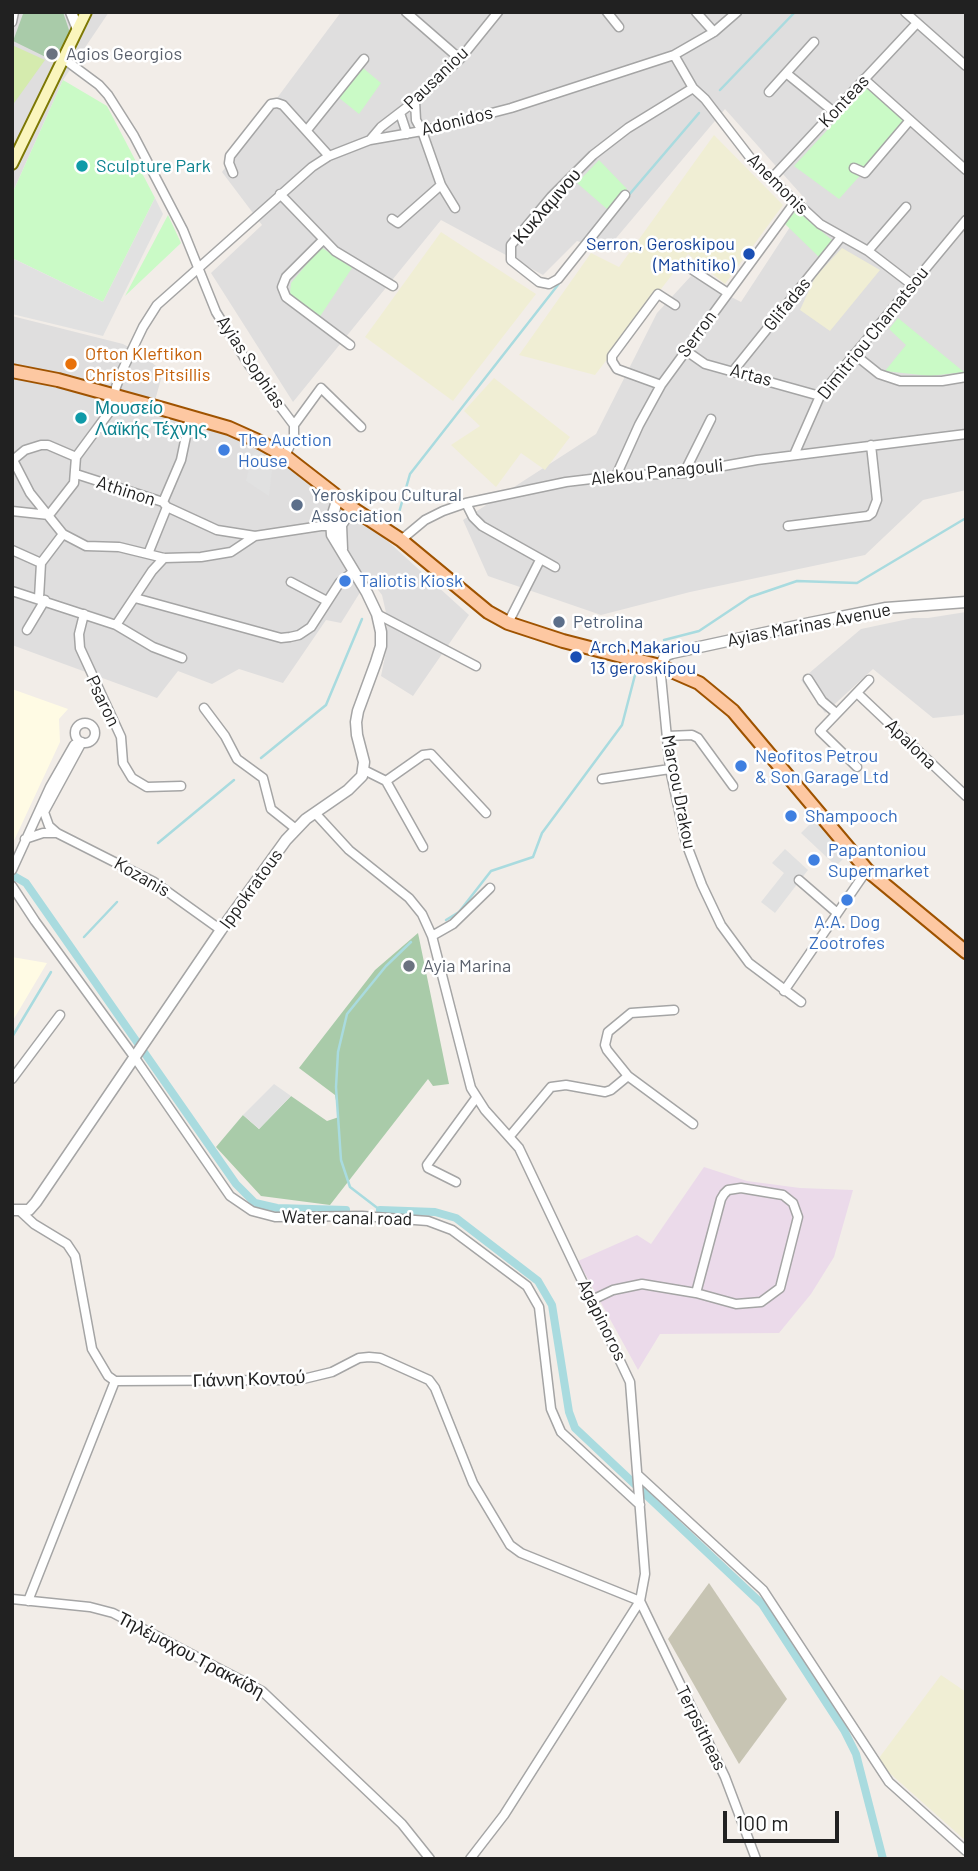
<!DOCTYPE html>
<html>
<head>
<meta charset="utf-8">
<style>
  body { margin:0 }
  #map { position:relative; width:978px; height:1871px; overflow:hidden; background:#f2ede8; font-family:Barlow,sans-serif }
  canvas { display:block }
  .frame { position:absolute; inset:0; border:14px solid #212121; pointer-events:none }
  .scale { position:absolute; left:723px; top:1811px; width:116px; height:32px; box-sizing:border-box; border:4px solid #212121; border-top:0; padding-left:9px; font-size:21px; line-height:24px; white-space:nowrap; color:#212121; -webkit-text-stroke:5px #fff; paint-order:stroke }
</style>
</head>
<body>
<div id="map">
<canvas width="978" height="1871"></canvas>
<div class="frame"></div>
<div class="scale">100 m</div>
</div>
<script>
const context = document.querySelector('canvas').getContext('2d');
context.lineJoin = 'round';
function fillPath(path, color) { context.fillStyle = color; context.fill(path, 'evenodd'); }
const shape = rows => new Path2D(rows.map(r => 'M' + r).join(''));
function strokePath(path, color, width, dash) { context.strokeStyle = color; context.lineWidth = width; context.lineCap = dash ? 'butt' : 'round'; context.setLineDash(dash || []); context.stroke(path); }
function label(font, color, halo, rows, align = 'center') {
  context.font = font + ' Barlow,sans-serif'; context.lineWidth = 5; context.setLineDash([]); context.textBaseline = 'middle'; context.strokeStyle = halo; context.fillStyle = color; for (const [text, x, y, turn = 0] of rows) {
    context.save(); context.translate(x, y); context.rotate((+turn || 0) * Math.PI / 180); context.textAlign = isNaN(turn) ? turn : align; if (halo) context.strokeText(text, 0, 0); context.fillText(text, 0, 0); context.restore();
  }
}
fillPath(shape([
  [12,12,109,12,63,80,12,194],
  [341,12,966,12,966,490,923,500,865,555,690,592,601,615,488,576,463,520,596,434,657,313,691,276,741,302,807,201,725,109,606,250,577,241,543,275,441,220,293,402,211,273,262,225,222,172],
  [12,316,123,344,143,355,163,372,152,411,248,438,286,461,382,536,469,615,413,696,381,676,387,647,387,617,382,595,369,578,341,623,326,620,283,683,239,669,212,684,178,671,157,698,12,645],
  [966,612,966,711,963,715,933,718,873,669,825,713,801,680,861,629,913,618,928,618]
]), '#dfdede');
fillPath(shape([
  [704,1167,747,1181,800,1188,853,1190,834,1257,811,1294,779,1333,660,1334,638,1370,578,1261,637,1235,651,1244]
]), '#ebdaea');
fillPath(shape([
  [12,689,68,709,59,719,60,742,12,845],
  [12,957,47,963,12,1022]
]), '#fffbe4');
fillPath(shape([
  [709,1583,787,1699,739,1764,668,1639]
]), '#c7c4b3');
fillPath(shape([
  [714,135,783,205,725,284,688,254,595,375,519,355,591,253,619,267],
  [441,232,536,294,453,401,365,337],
  [842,248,880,270,830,331,800,310,815,277],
  [494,378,570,437,545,470,521,453,496,487,451,445,480,426,464,411],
  [941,1675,966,1692,966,1841,884,1768,879,1758]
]), '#f0eed4');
fillPath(shape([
  [12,45,45,60,12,106]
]), '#d5ebae');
fillPath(shape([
  [29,12,63,12,70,33,56,62,13,41,23,14],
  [418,933,449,1084,433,1086,428,1079,330,1205,261,1196,216,1147,243,1115,259,1129,291,1096,327,1121,339,1117,335,1095,299,1068,375,970]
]), '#a9cba9');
fillPath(shape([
  [363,68,381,83,359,114,338,97],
  [63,80,107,106,155,198,103,302,12,258,12,194],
  [868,86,908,122,839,199,794,166],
  [599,160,627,189,607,209,577,183],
  [796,210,832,240,819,257,785,224],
  [168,215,181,243,125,296],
  [321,247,352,268,319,318,290,294,291,283],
  [898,318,964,372,930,376,885,371,906,345,889,329]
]), '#cafac6');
fillPath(shape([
  [155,198,163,214,103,336,12,314,12,258,103,302],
  [257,449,279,461,272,470,269,496,246,481,252,455],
  [819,815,850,852,836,866,801,833],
  [785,849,808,870,775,913,761,902,784,873,772,863],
  [274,1084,291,1096,259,1129,243,1115]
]), '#e1e1e1');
strokePath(shape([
  [720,90,795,12],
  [628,196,699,113],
  [398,516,410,474,561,281],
  [664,640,699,631,750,597,797,581,857,583,966,518],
  [261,758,326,705,362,619],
  [158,843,234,780],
  [446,920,459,912,491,871,533,857,542,833,622,725,635,675],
  [84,937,117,902],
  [12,1037,51,972],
  [380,1210,350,1187,341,1160,336,1087,338,1052,347,1014,386,966,411,942]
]), '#a9dbdf', 2.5);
strokePath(shape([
  [12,875,26,883,236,1184,255,1203,277,1208,346,1210],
  [380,1210,435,1212,456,1218,538,1281,552,1305,569,1412,575,1428,762,1604,844,1730,856,1754,883,1859]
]), '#a9dbdf', 8);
const minor = shape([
  [406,12,460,59],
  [607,12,619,27],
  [696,12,714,32],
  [905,12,966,66],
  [12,22,14,12],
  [674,55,693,88,705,99,752,160,771,179,820,224,868,251,911,284],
  [64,59,99,85,108,95,134,136,183,230,216,312,249,365,294,425,294,437,285,456],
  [786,73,834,112],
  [864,79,966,170],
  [769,92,814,42],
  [415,101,416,120,422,131,441,185,455,208],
  [400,113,407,134],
  [307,130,364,59],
  [370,140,381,127,415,101,460,59,498,12],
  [854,168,865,173,910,120],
  [233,173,229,163,230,156,271,104,277,103,283,105,329,156],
  [771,179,917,23],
  [280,194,335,251,393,286],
  [625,195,558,279,549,284,539,282,511,260,511,245,551,197,593,155,628,128,693,88],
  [392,219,398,223,441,185],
  [323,240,286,277,282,287,286,297,350,345],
  [868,251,906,207],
  [685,265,728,293],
  [685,350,705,364,820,396],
  [854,354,879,374,900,381,942,381,966,377],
  [734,370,841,237],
  [661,385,617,369,612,361,612,356,658,294,675,305],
  [294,425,321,388,361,427],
  [794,455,820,396,966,220],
  [76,457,113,407,116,387,122,371,143,327,157,305,312,167,329,156,370,140,422,131,511,108,674,55,714,32,737,12],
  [13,460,30,493,63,534,86,546,119,547,164,558,201,557,231,552,255,536,321,526,330,526],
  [13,460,25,450,41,445,48,445,76,457],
  [684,473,711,419],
  [76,474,163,502,167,507,217,530,255,536],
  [616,476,639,425,661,385,795,202],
  [163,502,181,460,190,417],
  [466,503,473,517,482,526,555,567],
  [12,511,49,515,74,483,76,457],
  [788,526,868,516,872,513,877,500,871,445],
  [401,540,425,520,443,511,466,503,566,482,616,476,684,473,757,460,966,434],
  [12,550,41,563],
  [148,554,167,507],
  [291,582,327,601],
  [12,591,116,625,153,647,182,658],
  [39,598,41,563,63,534],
  [135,598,281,638,290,637,299,635,311,627,340,582,353,572],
  [84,614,79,634,80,648,121,737,123,763,132,778,147,787,181,786],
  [377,614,476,666],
  [508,623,540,560],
  [116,625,152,571,164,558],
  [27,630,45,600],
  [660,666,670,769,686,843,702,885,721,925,749,963,801,1002],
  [808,679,822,701,836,713],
  [857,693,966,796],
  [204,708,225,736,237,759,263,778,271,809,296,829],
  '75 733a10 10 0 1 1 20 0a10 10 0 1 1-20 0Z',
  [667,736,692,735,698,738,733,786],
  [82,742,44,812,49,826,57,833,154,882,221,930],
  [857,767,820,731,869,680],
  [364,770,386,781,423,847],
  [602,779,670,769],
  [386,781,423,755,431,754,486,813],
  [315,813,349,850,409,898,422,914,432,936,471,1088,485,1110,519,1148,630,1382,645,1574,640,1601,504,1815,470,1859],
  [25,839,43,833,57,833],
  [12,870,50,787,74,745],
  [799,880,836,912],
  [12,886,35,921,135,1058,230,1196,252,1211,275,1217,362,1216,428,1221,452,1230,527,1286,539,1307,551,1409,561,1432,640,1505],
  [432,936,453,924,490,888],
  [784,991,867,870],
  [674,1010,631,1013,608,1032,605,1045,607,1050,628,1076,693,1124],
  [12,1079,60,1015],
  [510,1136,551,1087,566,1085,605,1092,611,1090,628,1076],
  [456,1182,428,1168,427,1165,476,1098],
  [20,1211,34,1224,67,1244,75,1256,92,1349,108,1376,115,1381,299,1380,332,1372,359,1358,369,1357,380,1358,429,1380,435,1388,473,1483,510,1545,521,1553,640,1601,725,1777,756,1859],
  [592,1300,613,1290,642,1284,696,1293,736,1304,761,1302,780,1288,798,1217,793,1203,783,1195,741,1188,728,1190,724,1194,721,1199,696,1293],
  [638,1475,763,1590,889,1782,966,1851],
  [12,1599,90,1607,113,1613,262,1691,402,1824,430,1859],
  [28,1601,115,1381]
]);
const tertiary = shape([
  [71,12,77,27],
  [342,549,341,525,352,508],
  [660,666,666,655,672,653,810,623,886,608,966,602],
  [12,1210,29,1210,36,1202,221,930,286,840,306,819,348,790,362,776,364,762,357,735,356,722,358,711,376,662,381,646,381,632,377,614,367,593,332,535,331,520,338,498]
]);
const secondary = shape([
  [12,164,86,12]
]);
const primary = shape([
  [12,371,58,380,163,409,229,428,258,441,285,456,352,508,401,540,488,612,508,623,563,641,660,666,699,683,733,711,867,870,966,952]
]);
strokePath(minor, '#a5a5a5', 11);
strokePath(tertiary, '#a5a5a5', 13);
strokePath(secondary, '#7d7804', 14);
strokePath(primary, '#9f5300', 16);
strokePath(minor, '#fff', 8);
strokePath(tertiary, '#fff', 10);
strokePath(secondary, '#faf5bd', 10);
strokePath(primary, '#fdc8a2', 12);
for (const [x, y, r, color] of [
  [52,54,7,"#6b7280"],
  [82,166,7,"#0f9aa8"],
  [749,254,7,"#1a4fb4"],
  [71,364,7,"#e8710a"],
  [81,418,7,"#0f9aa8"],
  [224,450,7,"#3f7fe0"],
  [297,505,7,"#5c6f8a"],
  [345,581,7,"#3f7fe0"],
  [559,622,7,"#5c6f8a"],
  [576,657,7,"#1a4fb4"],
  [741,766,7,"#3f7fe0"],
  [791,816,7,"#3f7fe0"],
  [814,860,7,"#3f7fe0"],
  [847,900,7,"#3f7fe0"],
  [409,966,7,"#6b7280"]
]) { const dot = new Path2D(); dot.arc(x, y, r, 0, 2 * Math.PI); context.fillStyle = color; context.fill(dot); strokePath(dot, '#fff', 2.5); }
label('18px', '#5b616d', '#fff', [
  ["Agios Georgios",66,54],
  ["Ayia Marina",423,966]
], 'left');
label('18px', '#212121', '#fff', [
  ["Pausaniou",436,78,-44],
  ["Konteas",844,101,-47],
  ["Adonidos",457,121,-14],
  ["Anemonis",778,184,45],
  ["Κυκλαμινου",547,206,-49],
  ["Glifadas",787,304,-51],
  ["Dimitriou Chamatsou",873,333,-51],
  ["Serron",697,334,-54],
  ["Ayias Sophias",251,362,56],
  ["Artas",751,375,15],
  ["Alekou Panagouli",657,472,-6],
  ["Athinon",126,491,18],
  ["Ayias Marinas Avenue",809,625,-11],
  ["Psaron",103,701,64],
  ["Apalona",911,744,44],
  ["Marcou Drakou",679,792,79],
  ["Kozanis",142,877,30],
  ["Ippokratous",251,889,-54],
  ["Water canal road",347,1218,1],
  ["Agapinoros",602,1320,64],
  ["Γιάννη Κοντού",249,1379,-2],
  ["Τηλέμαχου Τρακκίδη",191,1655,28],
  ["Terpsitheas",701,1728,64]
]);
label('18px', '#0d838f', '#fff', [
  ["Sculpture Park",96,166],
  ["Μουσείο",95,408],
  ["Λαϊκής Τέχνης",95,429]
], 'left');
label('18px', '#164399', '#fff', [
  ["Serron, Geroskipou",735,244],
  ["(Mathitiko)",735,265],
  ["Arch Makariou",590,647,"left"],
  ["13 geroskipou",590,668,"left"]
], 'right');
label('18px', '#c56008', '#fff', [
  ["Ofton Kleftikon",85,354],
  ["Christos Pitsillis",85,375]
], 'left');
label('18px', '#366cbe', '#fff', [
  ["The Auction",238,440],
  ["House",238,461],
  ["Taliotis Kiosk",359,581],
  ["Neofitos Petrou",755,756],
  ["& Son Garage Ltd",755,777],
  ["Shampooch",805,816],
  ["Papantoniou",828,850],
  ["Supermarket",828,871],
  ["A.A. Dog",847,922,"center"],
  ["Zootrofes",847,943,"center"]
], 'left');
label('18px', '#4e5e75', '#fff', [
  ["Yeroskipou Cultural",311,495],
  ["Association",311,516],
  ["Petrolina",573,622]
], 'left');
</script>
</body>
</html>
